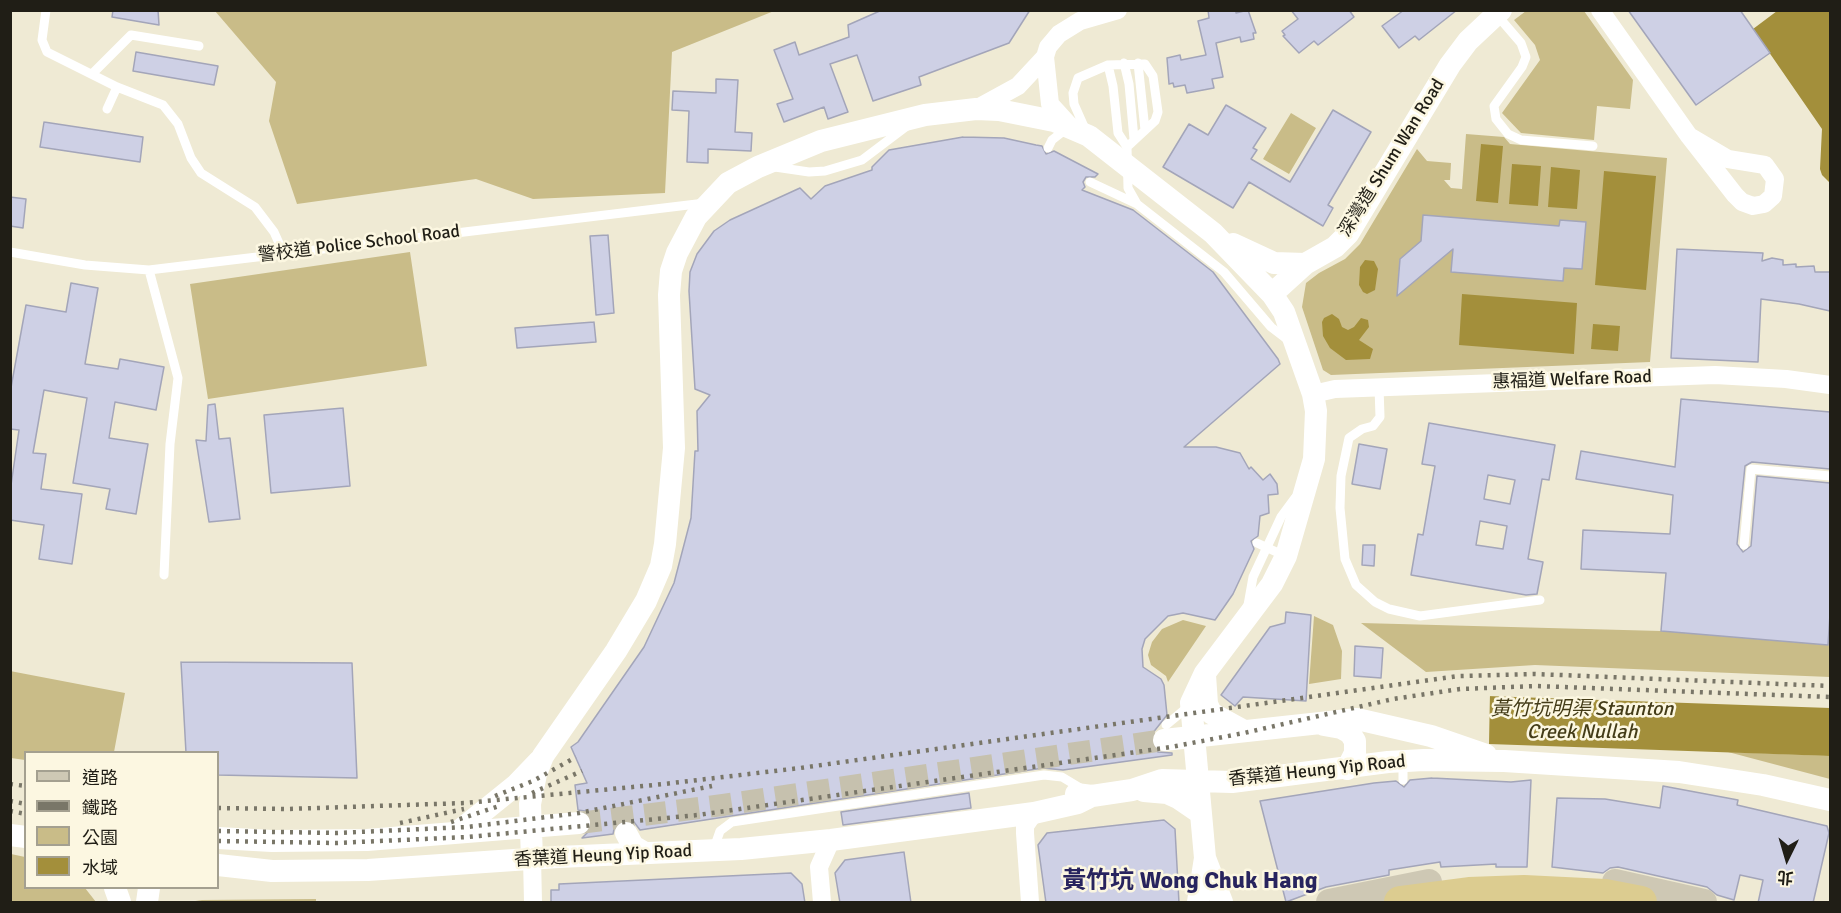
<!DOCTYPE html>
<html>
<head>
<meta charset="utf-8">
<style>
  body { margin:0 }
  #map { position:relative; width:1841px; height:913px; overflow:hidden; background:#efead4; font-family:Signika,"Noto Sans TC",sans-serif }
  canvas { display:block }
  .frame { position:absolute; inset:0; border:12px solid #201e16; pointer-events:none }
  .legend { position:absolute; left:24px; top:751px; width:195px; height:138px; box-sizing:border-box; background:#fcf7e1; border:2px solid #a4a090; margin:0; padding:8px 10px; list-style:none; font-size:18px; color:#201e16 }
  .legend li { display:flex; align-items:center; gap:12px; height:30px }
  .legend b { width:30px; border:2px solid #a4a090 }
  .north { position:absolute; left:1757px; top:829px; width:60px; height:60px; -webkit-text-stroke:4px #fcf7e1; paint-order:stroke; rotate:185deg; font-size:16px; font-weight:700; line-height:24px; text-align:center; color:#201e16 }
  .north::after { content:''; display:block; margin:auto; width:21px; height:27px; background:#201e16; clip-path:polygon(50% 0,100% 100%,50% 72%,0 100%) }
</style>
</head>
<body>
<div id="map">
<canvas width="1841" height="913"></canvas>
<div class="frame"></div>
<ul class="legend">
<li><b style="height:8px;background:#cec8b4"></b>道路</li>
<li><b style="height:8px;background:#797668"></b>鐵路</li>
<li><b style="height:16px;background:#c9bc88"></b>公園</li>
<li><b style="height:16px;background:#a38f3b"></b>水域</li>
</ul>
<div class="north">北</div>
</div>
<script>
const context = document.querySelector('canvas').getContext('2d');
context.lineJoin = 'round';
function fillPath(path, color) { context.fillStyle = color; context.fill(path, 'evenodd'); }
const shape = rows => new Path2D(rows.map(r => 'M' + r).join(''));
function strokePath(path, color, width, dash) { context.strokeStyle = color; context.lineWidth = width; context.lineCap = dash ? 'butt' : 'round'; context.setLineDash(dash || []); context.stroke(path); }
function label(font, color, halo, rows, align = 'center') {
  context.font = font + ' Signika,"Noto Sans TC",sans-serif'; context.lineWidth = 5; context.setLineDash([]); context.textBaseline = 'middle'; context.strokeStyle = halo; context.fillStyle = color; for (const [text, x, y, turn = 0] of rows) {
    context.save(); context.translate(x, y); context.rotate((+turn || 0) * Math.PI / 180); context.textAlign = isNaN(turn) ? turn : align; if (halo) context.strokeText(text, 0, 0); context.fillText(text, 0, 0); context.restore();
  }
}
fillPath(shape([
  [215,11,774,11,672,52,665,193,533,199,476,179,297,204,269,121,276,82],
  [1526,11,1584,11,1633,80,1630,109,1597,106,1594,140,1521,133,1502,113,1540,60,1535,45,1514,20],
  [1291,113,1316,128,1289,174,1263,159],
  [1466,134,1504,137,1510,144,1667,158,1650,362,1331,375,1323,370,1302,307,1306,283,1319,273,1345,259,1360,244,1417,149,1427,161,1451,163,1450,180,1444,180,1451,188,1462,189],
  [410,252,427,366,208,399,190,284],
  [1830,614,1830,677,1535,665,1426,672,1361,623,1661,631,1827,645],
  [1314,616,1333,625,1342,651,1341,679,1309,684],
  [1183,620,1206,626,1168,682,1166,676,1151,665,1148,655,1152,642,1162,629],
  [10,671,125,693,114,752,26,752,25,760,11,758],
  [1728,752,1830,756,1830,779],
  [11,854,25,857,26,888,85,888,96,902,11,902],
  [316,899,316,902,189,902,202,900]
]), '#c9bc88');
fillPath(shape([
  [1777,11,1830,11,1830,183,1822,175,1820,169,1822,129,1753,29],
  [1481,144,1503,146,1498,203,1476,201],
  [1512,164,1541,166,1538,206,1509,204],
  [1551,167,1580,170,1577,209,1548,207],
  [1604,171,1656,176,1646,290,1595,285],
  [1365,260,1374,261,1378,269,1375,290,1367,294,1363,292,1359,285,1360,267],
  [1462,294,1577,303,1574,354,1459,345],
  [1332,314,1339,319,1342,327,1348,330,1354,327,1361,318,1368,320,1369,327,1359,340,1373,349,1370,359,1346,360,1330,348,1323,336,1322,322,1324,318],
  [1593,324,1620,326,1618,351,1591,349],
  [1490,693,1830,705,1830,756,1489,744]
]), '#a38f3b');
fillPath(shape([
  [1491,690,1830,702,1830,708,1487,696],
  [11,793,25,795,26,817,10,814]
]), '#efead4');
const building = shape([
  [113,10,158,10,159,25,112,17,113,10],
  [882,10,1030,10,1009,43,919,77,921,85,873,101,857,55,830,64,848,112,828,119,824,107,784,122,777,104,793,99,774,50,795,42,799,55,849,37,848,25,882,10],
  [1208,10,1236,10,1236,13,1248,10,1256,33,1253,33,1254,39,1241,42,1240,37,1216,43,1223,77,1212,79,1214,88,1187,93,1185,85,1174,87,1173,83,1169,84,1167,58,1180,55,1181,60,1206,55,1198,21,1209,18,1208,10],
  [1291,10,1349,10,1354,17,1318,45,1314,41,1299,53,1283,36,1285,35,1282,31,1298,19,1291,10],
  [1404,10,1457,10,1419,40,1415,36,1399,48,1382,26,1404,10],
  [1628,10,1740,10,1770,53,1696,105,1628,10],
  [136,52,218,66,214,85,133,71,136,52],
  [716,79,738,80,735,132,752,133,751,151,708,149,708,163,687,162,689,111,672,110,673,91,716,93,716,79],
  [1226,105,1266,128,1253,148,1257,150,1251,159,1290,182,1333,110,1371,132,1328,205,1333,208,1323,226,1249,182,1233,208,1163,167,1189,124,1208,135,1226,105],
  [44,122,143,137,140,162,40,147,44,122],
  [963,137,1004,138,1036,145,1042,146,1046,154,1054,151,1098,174,1095,177,1086,177,1083,182,1085,187,1082,190,1133,210,1213,272,1278,359,1280,364,1184,447,1216,447,1240,453,1249,469,1251,467,1263,480,1270,474,1277,484,1278,494,1268,495,1269,513,1260,516,1258,536,1251,541,1254,549,1233,594,1215,620,1183,613,1168,616,1145,639,1142,649,1143,667,1161,679,1164,685,1167,715,1152,734,1151,742,1158,752,1172,753,1172,755,1063,770,1043,768,640,830,634,822,626,820,615,825,613,834,582,838,591,829,592,821,585,811,578,810,575,785,587,783,571,747,578,742,644,647,674,583,691,518,695,451,698,451,697,411,710,395,695,389,689,291,690,272,697,254,714,231,730,220,800,188,811,199,825,186,872,170,872,167,889,150,963,137],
  [10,197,26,199,23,228,10,226,10,197],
  [1423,215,1559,226,1560,220,1586,222,1582,269,1564,268,1563,281,1451,272,1453,249,1397,296,1400,259,1421,241,1423,215],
  [608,235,614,313,596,315,590,236,608,235],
  [1677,249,1763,253,1762,261,1772,258,1783,260,1783,265,1796,264,1796,267,1814,266,1815,272,1830,272,1830,311,1799,304,1761,299,1758,362,1671,358,1677,249],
  [71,283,98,288,85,364,118,369,120,359,164,367,156,410,115,402,109,438,148,444,136,514,106,509,110,489,73,483,87,398,44,390,33,453,46,454,41,489,82,494,72,564,39,559,44,525,10,520,10,492,19,430,10,429,10,393,26,305,66,312,71,283],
  [594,322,596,342,517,348,515,328,594,322],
  [1681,399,1830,412,1830,469,1752,462,1745,466,1737,544,1743,552,1751,546,1757,476,1830,483,1830,614,1828,645,1661,631,1666,573,1581,569,1583,530,1670,534,1673,495,1576,479,1581,451,1675,467,1681,399],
  [215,404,219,439,230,438,240,519,209,522,196,440,206,441,208,405,215,404],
  [343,408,350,486,271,493,264,415,343,408],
  [1429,423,1555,445,1549,480,1542,479,1528,559,1543,562,1537,594,1526,595,1411,575,1418,534,1423,535,1435,466,1422,464,1429,423],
  [1488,475,1515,480,1510,504,1484,499,1488,475],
  [1480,521,1507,526,1503,549,1476,545,1480,521],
  [1359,444,1387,449,1380,489,1352,484,1359,444],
  [1363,545,1375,545,1374,566,1362,565,1363,545],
  [1286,612,1311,615,1306,701,1243,697,1235,706,1221,695,1270,627,1285,623,1286,612],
  [1355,646,1383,648,1381,678,1354,676,1355,646],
  [181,662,352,663,357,778,218,775,218,753,186,753,181,662],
  [1432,778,1511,782,1531,780,1527,867,1496,867,1496,864,1441,867,1440,862,1389,870,1389,875,1326,887,1286,902,1260,801,1374,783,1396,781,1404,787,1410,780,1432,778],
  [1663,786,1738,800,1737,805,1827,826,1829,833,1813,903,1758,903,1763,880,1740,875,1734,900,1717,895,1707,887,1618,867,1610,868,1603,873,1552,867,1557,798,1605,799,1660,808,1663,786],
  [969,793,971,808,843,825,841,812,969,793],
  [1164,820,1175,829,1179,903,1046,903,1038,845,1047,833,1164,820],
  [904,852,911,903,840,903,835,873,845,860,904,852],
  [791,873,802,884,805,903,551,903,551,890,559,890,559,884,791,873]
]);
fillPath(building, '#ced0e5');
strokePath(building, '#a3a5b9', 1.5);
strokePath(shape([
  [579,823,723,805,1164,740]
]), '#c6c1ae', 22, [22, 11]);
strokePath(shape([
  [46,10,42,40,47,52,117,87,163,105,178,124,191,158,201,173,255,207,274,232,283,252],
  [1496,14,1521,43,1526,57,1522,67,1494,106,1496,119,1508,134,1521,140,1593,146],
  [1124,63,1129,84,1134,139],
  [1138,63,1145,130],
  [1108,65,1113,86,1118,133,1127,147],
  [92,74,131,35,199,46],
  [107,109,117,87],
  [1086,131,1074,104,1073,93,1078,78,1108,65,1145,64,1153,76,1158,112,1155,121,1127,147,1128,188,1137,204],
  [1048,148,1052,140,1066,129],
  [775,167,809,172,825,171,862,160,907,126],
  [1090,182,1137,204,1224,272,1271,327,1288,340],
  [10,252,85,265,149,270,705,203],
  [149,270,178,378,170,444,164,575],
  [1379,387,1380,417,1373,426,1362,429,1349,438,1341,476,1340,508,1345,559,1356,585,1375,602,1389,609,1420,616,1540,600],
  [1257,543,1285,556],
  [1744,545,1751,469,1830,476],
  [1248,605,1253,577,1281,517,1295,498],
  [1166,725,1189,706],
  [1403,780,1403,761],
  [713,851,720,831,732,822,1044,775,1062,777,1082,789]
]), '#fff', 9);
strokePath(shape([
  [1600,10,1689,136,1735,195,1742,202,1753,206,1764,204,1773,196,1775,179,1765,165,1728,159,1689,136],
  [976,109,1018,86,1045,57],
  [1070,126,1050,104,1045,57,1048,47,1059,34,1080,21,1118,10],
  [1313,394,1335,389,1715,375,1786,379,1830,385],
  [532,858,533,902],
  [822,902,819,867,831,840],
  [1030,902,1025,833,1025,826,1034,813]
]), '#fff', 18);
strokePath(shape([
  [1233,244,1274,263,1305,264],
  [1272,294,1305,264,1335,247,1348,234,1450,65,1468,41,1501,10],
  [1205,675,1207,704,1211,713,1242,730],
  [1324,725,1341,728,1350,733,1355,741,1355,753,1347,769],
  [1164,740,1357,719,1431,736,1486,755],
  [1144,791,1167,793,1178,798,1200,813],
  [1076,794,1092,796,1132,790,1162,780,1232,782,1388,762,1424,760,1504,761,1679,772,1763,785,1830,800],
  [459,831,516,785,539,761],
  [626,833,633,846,645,853],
  [10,835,26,837],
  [218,838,272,841,367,840,579,823],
  [532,858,530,804,536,774,543,756,616,651,646,601,661,566,665,544,674,448,669,295,671,271,677,253,696,217,728,183,758,167,821,141,925,115,976,109,999,110,1054,121,1089,136,1213,233,1272,294,1284,312,1313,394,1316,411,1314,459,1286,556,1272,584,1205,673,1191,703,1205,858,1222,902],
  [218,865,272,871,368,870,558,857,741,849,831,840,1034,813,1078,803,1092,796],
  [115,888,120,902],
  [147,902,149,888],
  [1198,902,1205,858]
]), '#fff', 22);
strokePath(shape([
  [1615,882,1704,902],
  [1329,902,1429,882]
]), '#cec8b4', 26);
strokePath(shape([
  [1400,902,1469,893,1524,891,1605,895,1641,902]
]), '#dccc90', 32);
strokePath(shape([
  [10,784,26,786],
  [532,793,582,771],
  [495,796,533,781,576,757],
  [10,801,26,804],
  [218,808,287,809,465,803,664,784,800,768,1459,676,1535,674,1830,686],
  [10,811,26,814],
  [451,822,502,805],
  [400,823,464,809],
  [218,831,337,833,467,827,579,813,712,786],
  [218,841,336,843,468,837,698,815,1171,747,1244,733,1393,699,1460,689,1536,686,1830,697]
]), '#797668', 4.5, [3, 6]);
label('18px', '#201e16', '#fcf7e1', [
  ["深灣道 Shum Wan Road",1392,158,-58],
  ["警校道 Police School Road",359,244,-7],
  ["惠福道 Welfare Road",1572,380,-2],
  ["香葉道 Heung Yip Road",1317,771,-6],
  ["香葉道 Heung Yip Road",603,856,-3]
]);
label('italic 20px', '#443c18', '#fcf7e1', [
  ["黃竹坑明渠 Staunton",1582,710],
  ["Creek Nullah",1582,733]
]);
label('bold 24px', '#28245e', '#fcf7e1', [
  ["黃竹坑 Wong Chuk Hang",1190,882]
]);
</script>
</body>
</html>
